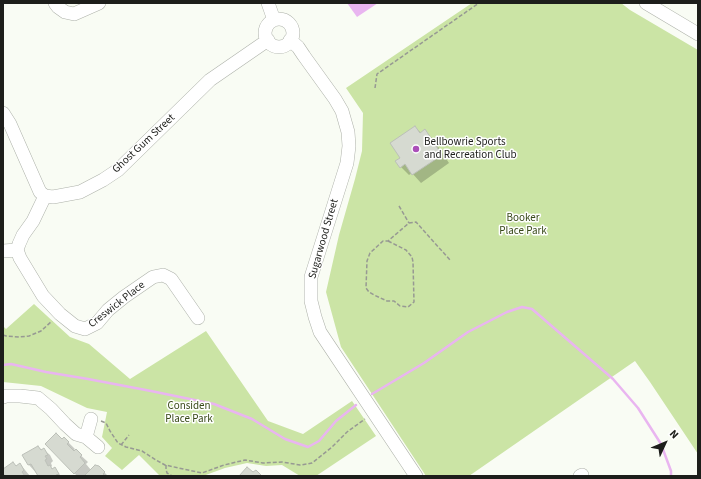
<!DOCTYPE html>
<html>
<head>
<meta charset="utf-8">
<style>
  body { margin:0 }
  #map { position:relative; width:701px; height:479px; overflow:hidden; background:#f9fcf4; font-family:"Source Sans 3",sans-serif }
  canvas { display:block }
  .frame { position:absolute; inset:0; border:4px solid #1d1e1b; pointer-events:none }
  .north { position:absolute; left:645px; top:423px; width:40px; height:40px; -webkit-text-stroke:3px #fff; paint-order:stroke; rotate:46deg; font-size:11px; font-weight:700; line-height:16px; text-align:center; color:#1d1e1b }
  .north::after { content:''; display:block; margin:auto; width:14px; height:18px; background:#1d1e1b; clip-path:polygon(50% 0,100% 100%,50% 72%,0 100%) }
</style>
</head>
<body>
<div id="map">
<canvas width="701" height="479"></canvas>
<div class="frame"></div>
<div class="north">N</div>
</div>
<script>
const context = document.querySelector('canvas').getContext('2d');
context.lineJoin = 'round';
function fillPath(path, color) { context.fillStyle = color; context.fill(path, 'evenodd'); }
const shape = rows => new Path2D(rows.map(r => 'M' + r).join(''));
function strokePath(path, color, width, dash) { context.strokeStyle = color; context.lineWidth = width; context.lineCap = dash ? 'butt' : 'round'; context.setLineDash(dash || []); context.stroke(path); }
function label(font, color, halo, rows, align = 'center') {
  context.font = font + ' "Source Sans 3",sans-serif'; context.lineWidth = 3; context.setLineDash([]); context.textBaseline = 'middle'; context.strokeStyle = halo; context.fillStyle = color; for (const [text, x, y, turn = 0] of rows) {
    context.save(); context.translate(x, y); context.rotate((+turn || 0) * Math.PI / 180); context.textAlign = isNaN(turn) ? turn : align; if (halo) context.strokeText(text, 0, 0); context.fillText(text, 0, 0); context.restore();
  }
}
fillPath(shape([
  [472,3,621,3,630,10,698,50,698,454,650,382,635,361,469,476,426,476,341,347,326,292,339,235,355,179,362,151,363,113,346,88],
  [34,304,70,337,89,344,130,379,206,331,268,421,303,434,352,401,376,436,316,476,300,476,282,465,266,466,247,463,225,468,203,476,189,475,186,476,160,476,139,455,122,470,105,456,112,448,102,437,107,412,87,408,41,386,3,382,3,326,6,329]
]), '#cbe4a5');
fillPath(shape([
  [347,3,378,3,357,17]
]), '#e9b5f0');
fillPath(shape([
  [415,127,421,133,425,131,433,139,449,163,421,183,412,173,409,175,401,167,401,158],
  [64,438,75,449,73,451,74,453,76,451,88,462,86,464,91,470,99,467,108,476,77,476,47,444,62,440],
  [38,447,42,450,43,449,50,455,53,461,51,463,52,466,51,467,51,468,53,469,54,468,61,476,39,476,29,465],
  [13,463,17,467,20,464,30,476,6,476,3,470]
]), '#0003');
strokePath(shape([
  [3,365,11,364,46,372,88,379,151,391,214,404,252,419,285,439,308,447,319,441,336,421,356,405],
  [372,394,424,363,468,332,507,312,522,307,532,309,613,379,638,408,661,444,671,471,671,476]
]), '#e9b5f0', 2.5);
const building = shape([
  [415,126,420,133,425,129,442,155,412,175,405,164,400,168,395,161,400,158,390,143,415,126],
  [56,433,62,439,64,437,69,442,67,444,74,451,76,449,82,455,80,457,85,463,74,474,45,444,56,433],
  [38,446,41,450,44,448,48,455,45,456,47,459,45,460,48,466,50,465,52,469,55,467,59,474,56,475,56,476,38,476,31,464,28,465,22,455,38,446],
  [13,462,16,466,20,463,24,470,22,472,25,476,5,476,3,473,3,469,13,462],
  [95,465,99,466,105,472,103,474,105,476,84,476,95,465],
  [247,467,253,472,256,470,261,475,260,476,239,476,247,467]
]);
fillPath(building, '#d6dad1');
strokePath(building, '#bcc0b8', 1);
const minor = shape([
  [55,3,58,7,65,12,74,14,99,3],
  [268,3,274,20],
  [646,3,698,34],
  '265 33a14 14 0 1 1 28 0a14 14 0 1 1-28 0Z',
  [290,40,298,47,304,56,335,99,342,111,348,132,349,146,347,163,311,277,311,301,315,317,320,332,416,476],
  [3,113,10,124,40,192,45,196,53,197,80,192,103,180,118,170,210,80,268,40],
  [45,196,33,221,23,235,19,244,17,250,20,258,43,296,60,314,75,326,85,329,97,323,108,310,124,297,153,277,163,275,171,279,198,318],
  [3,251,17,250],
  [3,397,6,396,20,396,38,398,51,409,65,424,76,434,86,437,98,447],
  [86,437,91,419],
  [580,476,582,475]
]);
strokePath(minor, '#adb1a9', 14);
strokePath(shape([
  [375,88,377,74,479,3],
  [399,206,409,223],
  [388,241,406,250,412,257,413,262,414,302,408,307,400,306,394,301,387,301,374,295,369,292,366,288,367,261,370,253,383,241,388,241,409,223,416,222,450,260],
  [3,335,6,336,19,337,29,336,41,331,52,321],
  [101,421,106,423,110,431,118,443,126,447,142,451,156,460,165,465,202,473,224,465,245,460,263,463,282,462,300,465,307,464,312,463,332,447,347,432,365,419],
  [121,445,129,435],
  [166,465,166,469,167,473,172,476]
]), '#979993', 1.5, [4, 2]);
strokePath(minor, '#fff', 13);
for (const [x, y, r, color] of [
  [416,149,4,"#ab4fb9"]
]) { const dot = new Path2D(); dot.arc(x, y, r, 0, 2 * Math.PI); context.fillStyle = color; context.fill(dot); strokePath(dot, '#fff', 1.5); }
label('11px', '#1d1e1b', '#fff', [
  ["Bellbowrie Sports",424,143],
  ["and Recreation Club",424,156]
], 'left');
label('11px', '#1d1e1b', '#fff', [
  ["Ghost Gum Street",144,144,-43],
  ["Sugarwood Street",324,239,-74],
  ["Creswick Place",117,305,-38]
]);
label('11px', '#384918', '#fff', [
  ["Booker",523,219],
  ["Place Park",523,232],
  ["Considen",189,407],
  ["Place Park",189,420]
]);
</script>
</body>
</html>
